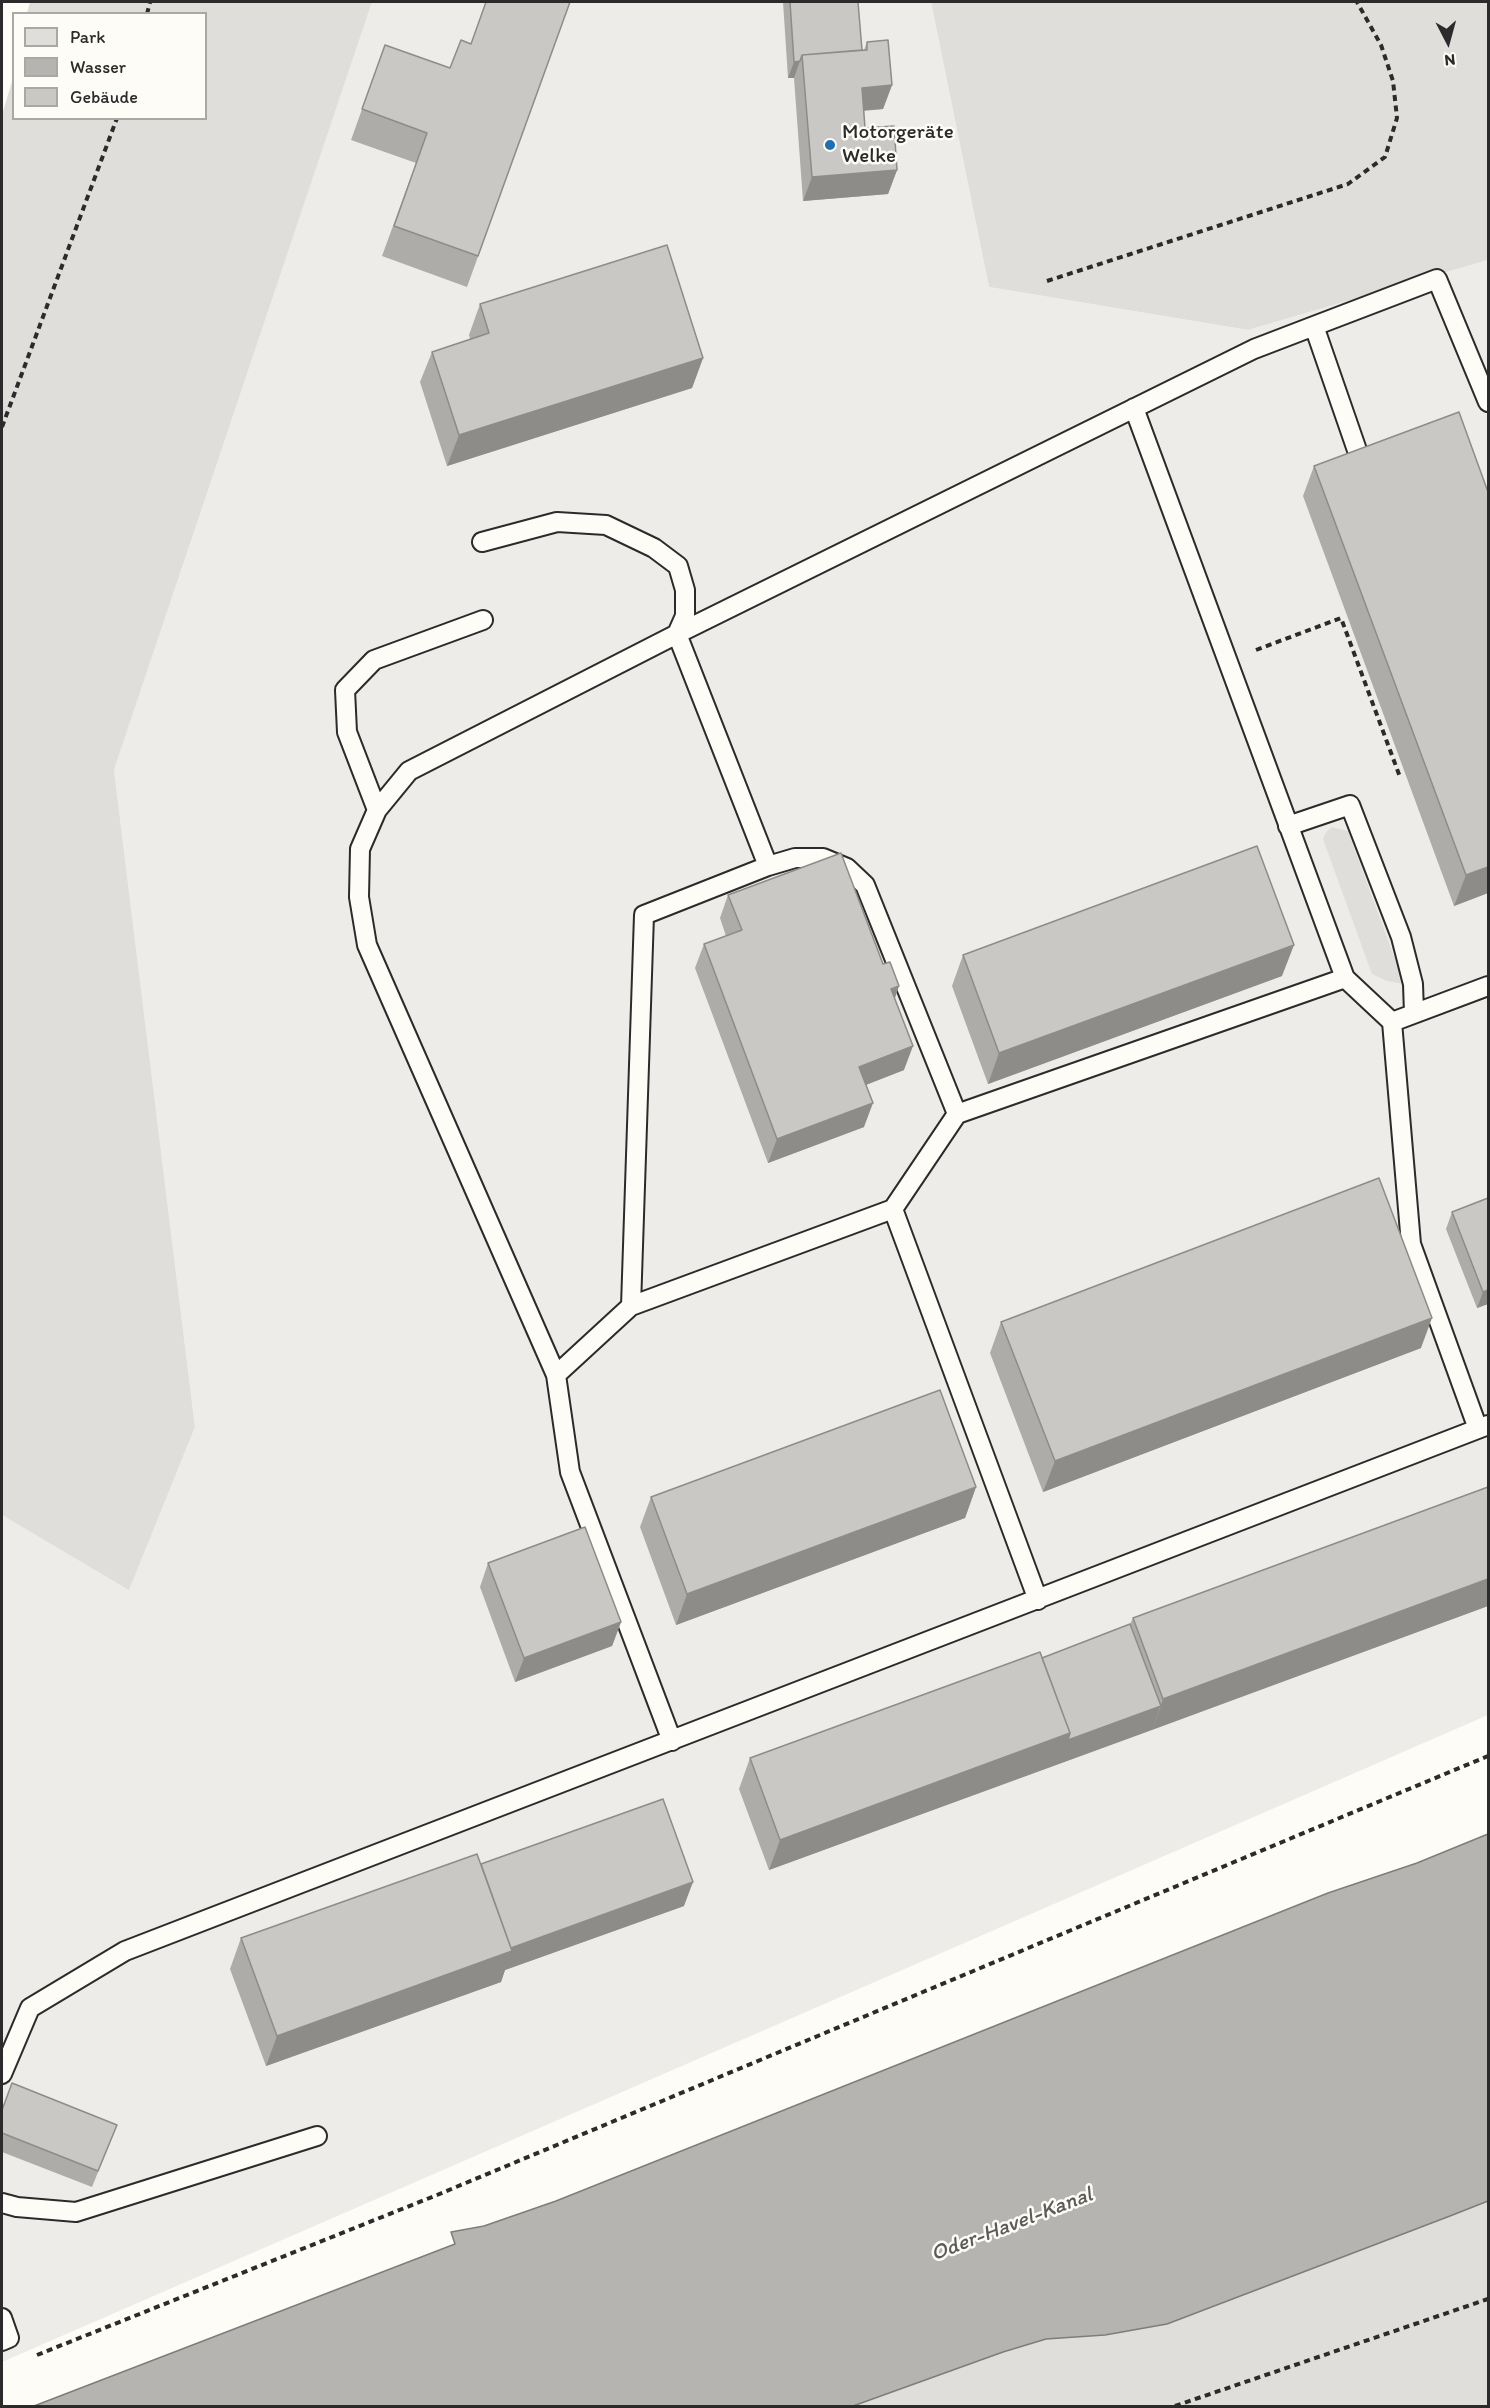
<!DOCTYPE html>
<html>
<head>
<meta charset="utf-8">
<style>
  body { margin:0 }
  #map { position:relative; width:1490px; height:2408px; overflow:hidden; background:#fdfcf7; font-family:Itim,sans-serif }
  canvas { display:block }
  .frame { position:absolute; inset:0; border:3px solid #2b2b2b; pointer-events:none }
  .legend { position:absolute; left:12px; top:12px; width:195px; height:108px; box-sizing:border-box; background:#fdfcf7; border:2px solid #a9a8a5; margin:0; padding:8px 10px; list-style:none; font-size:18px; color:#2b2b2b }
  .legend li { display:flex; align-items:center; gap:12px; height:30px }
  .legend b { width:30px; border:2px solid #a9a8a5 }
  .north { position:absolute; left:1418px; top:12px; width:60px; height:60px; -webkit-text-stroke:4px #fdfcf7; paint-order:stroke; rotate:174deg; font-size:16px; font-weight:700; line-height:24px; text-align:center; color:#2b2b2b }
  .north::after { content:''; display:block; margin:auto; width:21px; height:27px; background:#2b2b2b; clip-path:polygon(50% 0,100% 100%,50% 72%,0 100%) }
</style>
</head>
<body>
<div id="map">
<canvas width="1490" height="2408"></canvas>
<div class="frame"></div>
<ul class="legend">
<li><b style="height:16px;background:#dfdeda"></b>Park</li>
<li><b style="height:16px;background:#b5b4b1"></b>Wasser</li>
<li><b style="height:16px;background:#c9c8c4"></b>Gebäude</li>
</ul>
<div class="north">N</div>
</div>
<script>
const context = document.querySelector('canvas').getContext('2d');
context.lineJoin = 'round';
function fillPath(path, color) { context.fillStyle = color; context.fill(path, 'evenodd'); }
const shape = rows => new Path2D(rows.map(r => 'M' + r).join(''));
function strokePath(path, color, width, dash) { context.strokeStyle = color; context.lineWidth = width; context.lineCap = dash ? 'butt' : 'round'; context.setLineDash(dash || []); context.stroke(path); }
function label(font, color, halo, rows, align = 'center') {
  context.font = font + ' Itim,sans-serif'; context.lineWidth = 5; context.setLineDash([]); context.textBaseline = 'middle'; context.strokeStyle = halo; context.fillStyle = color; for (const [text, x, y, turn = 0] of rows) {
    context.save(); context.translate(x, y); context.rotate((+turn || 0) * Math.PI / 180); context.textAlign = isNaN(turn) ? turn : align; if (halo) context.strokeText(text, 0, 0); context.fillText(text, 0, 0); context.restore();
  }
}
fillPath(shape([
  [372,2,931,2,989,287,1248,330,1488,260,1488,1715,2,2362,2,1515,129,1589,195,1427,114,770]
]), '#edece8');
fillPath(shape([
  [30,2,372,2,114,770,195,1427,129,1590,2,1515,2,115,13,78,14,118,206,118,206,14,27,13],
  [931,2,1488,2,1488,260,1248,330,989,287],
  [1332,827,1348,831,1404,984,1387,981,1372,974,1323,839,1326,832],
  [1488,2201,1488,2406,853,2406,1003,2352,1046,2339,1105,2335,1167,2324]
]), '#dfdeda');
const water = shape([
  [1488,1834,1488,2201,1450,2216,1167,2324,1105,2335,1046,2339,1003,2352,853,2406,34,2406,455,2244,451,2232,484,2226,556,2201,1328,1893,1417,1863,1488,1834]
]);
fillPath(water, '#b5b4b1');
strokePath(water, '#7e7d7b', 1.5);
const lane = shape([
  [1314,326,1437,279,1488,402],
  [1134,408,1345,978],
  [482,542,557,522,606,525,654,548,678,566,685,590,685,616,677,634],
  [677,634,1254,349,1314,326,1359,456],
  [377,810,347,732,345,690,374,660,483,620],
  [1288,826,1350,805,1401,937,1413,984,1414,1013],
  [768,866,795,858,823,858,847,868,865,885,957,1114],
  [1392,1022,1411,1244,1478,1429],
  [893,1209,957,1114,1345,978,1392,1022,1488,986],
  [556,1375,367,945,359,897,360,849,377,810,409,771,677,634,768,866,644,915,631,1306],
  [672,1741,570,1472,556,1375,631,1306,893,1209,1038,1600],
  [2,2074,30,2008,125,1951,1488,1425],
  [2,2203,17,2207,76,2212,317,2136],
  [2,2318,9,2338,2,2341]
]);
strokePath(lane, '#2b2b2b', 22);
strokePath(shape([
  [147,14,150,2],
  [1047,281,1348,184,1385,157,1397,118,1393,81,1381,45,1357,2],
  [2,427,117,118],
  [1256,650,1341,618,1400,777],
  [37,2355,437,2195,1488,1756],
  [1175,2406,1488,2299]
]), '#2b2b2b', 4, [6, 4.5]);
strokePath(lane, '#fdfcf7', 18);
fillPath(shape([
  [570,2,467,287,382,256,416,163,351,140,385,45,450,68,471,44],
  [783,2,858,2,862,50,864,50,867,42,892,85,883,109,864,111,865,128,897,170,888,194,803,201,794,78,788,78],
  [480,304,703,358,692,388,447,466,420,382,432,352,470,339,469,335],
  [1314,466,1488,893,1454,906,1303,496],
  [728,895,895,998,904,1070,866,1085,864,1127,768,1163,695,968,704,944,726,936,720,918],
  [963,955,1282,976,988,1084,952,986],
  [1452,1212,1488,1304,1477,1308,1446,1229],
  [1001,1322,1421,1348,1043,1492,990,1353],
  [976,1487,965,1518,676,1625,640,1527,651,1497],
  [1488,1487,1488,1606,769,1870,739,1789,750,1758,1042,1658,1130,1624,1133,1618],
  [488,1563,621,1622,612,1646,515,1682,480,1587],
  [481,1864,684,1906,505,1970,501,1982,266,2066,230,1969,241,1938],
  [2,2110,117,2125,92,2187,2,2152]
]), '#adaca9');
fillPath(shape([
  [800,61,794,78,788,78,794,62],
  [892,85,883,109,854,111,862,88],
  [897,170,888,194,803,201,812,177],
  [703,358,692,388,447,466,459,435],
  [1488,867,1488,893,1454,906,1466,875],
  [1294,945,1282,976,988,1084,999,1053],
  [899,986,891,1010,891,989],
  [913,1046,904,1070,850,1091,859,1067],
  [873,1103,864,1127,768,1163,777,1139],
  [1488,1290,1488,1304,1477,1308,1483,1292],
  [1432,1318,1421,1348,1043,1492,1055,1461],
  [976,1487,965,1518,676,1625,687,1594],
  [1488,1579,1488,1606,1152,1730,1163,1699],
  [621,1622,612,1646,515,1682,524,1658],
  [1161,1706,1152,1730,769,1870,780,1840,1070,1733],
  [693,1882,684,1906,505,1970,501,1982,266,2066,277,2036,510,1948]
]), '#8d8c89');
const building = shape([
  [486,2,570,2,478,256,394,226,427,133,362,109,385,45,450,68,461,40,471,44,486,2],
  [790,2,858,2,862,50,802,55,800,61,794,62,790,2],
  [888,40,892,85,862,88,865,128,894,126,897,170,812,177,802,55,867,50,867,42,888,40],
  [667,245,703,358,459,435,432,352,489,333,480,304,667,245],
  [1459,412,1488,492,1488,867,1466,875,1314,466,1459,412],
  [1257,846,1294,945,999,1053,963,955,1257,846],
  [841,853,883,964,890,962,899,986,891,989,913,1046,859,1067,873,1103,777,1139,704,944,742,930,728,895,841,853],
  [1379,1178,1432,1318,1055,1461,1001,1322,1379,1178],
  [1488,1198,1488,1290,1483,1292,1452,1212,1488,1198],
  [940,1390,976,1487,687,1594,651,1497,940,1390],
  [1488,1487,1488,1579,1163,1699,1133,1618,1488,1487],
  [585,1527,621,1622,524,1658,488,1563,585,1527],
  [1130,1624,1161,1706,1068,1740,1070,1733,1042,1658,1130,1624],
  [1040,1652,1070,1733,780,1840,750,1758,1040,1652],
  [663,1799,693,1882,511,1948,481,1864,663,1799],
  [477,1854,512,1951,277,2036,241,1938,477,1854],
  [12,2083,117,2125,98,2171,2,2133,2,2110,12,2083]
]);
fillPath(building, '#c9c8c4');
strokePath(building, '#8d8c89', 1.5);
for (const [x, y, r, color] of [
  [830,145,6,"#1f6fb2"]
]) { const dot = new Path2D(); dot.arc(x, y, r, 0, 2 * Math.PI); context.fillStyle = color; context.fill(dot); strokePath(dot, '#fdfcf7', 2); }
label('21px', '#2b2b2b', '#fdfcf7', [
  ["Motorgeräte",842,133],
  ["Welke",842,157]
], 'left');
label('italic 22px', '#5b5b5a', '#fdfcf7', [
  ["Oder-Havel-Kanal",1012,2225,-21]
]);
</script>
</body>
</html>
